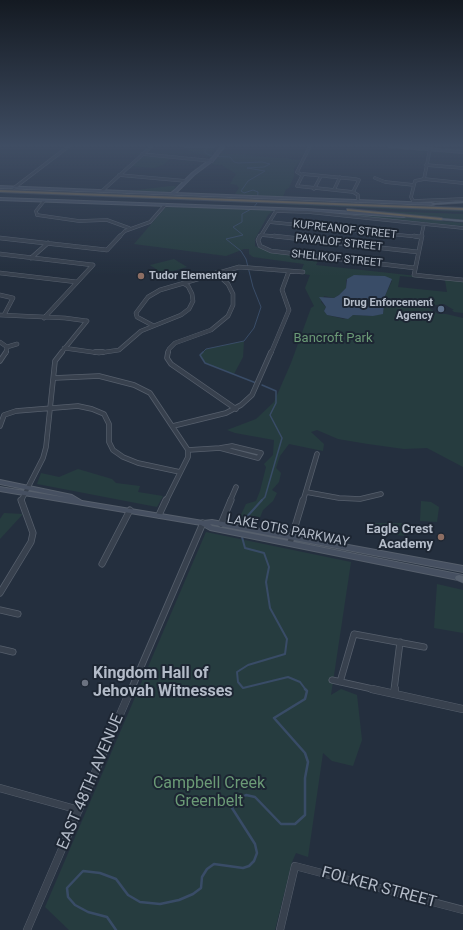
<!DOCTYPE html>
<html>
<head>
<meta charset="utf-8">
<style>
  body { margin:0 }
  canvas { display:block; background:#242f3e }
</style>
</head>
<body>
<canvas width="463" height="930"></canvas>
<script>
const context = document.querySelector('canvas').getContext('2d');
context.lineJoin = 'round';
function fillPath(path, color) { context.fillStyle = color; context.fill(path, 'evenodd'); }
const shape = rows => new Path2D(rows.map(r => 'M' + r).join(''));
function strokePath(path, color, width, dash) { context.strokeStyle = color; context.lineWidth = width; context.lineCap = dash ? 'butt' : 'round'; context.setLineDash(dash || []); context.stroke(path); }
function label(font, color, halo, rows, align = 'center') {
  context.font = font + ' Roboto,sans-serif'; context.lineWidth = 4; context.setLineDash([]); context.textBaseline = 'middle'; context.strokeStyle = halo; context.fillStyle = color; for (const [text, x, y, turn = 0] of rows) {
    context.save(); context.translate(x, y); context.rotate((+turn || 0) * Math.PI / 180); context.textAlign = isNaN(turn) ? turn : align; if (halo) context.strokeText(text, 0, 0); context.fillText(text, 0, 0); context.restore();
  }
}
fillPath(shape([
  [182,146,215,146,215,149,210,157,188,150],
  [223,153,300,160,300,161,294,169,294,176,289,188,286,189,283,197,235,194,239,188,237,185,230,184,236,174,222,165,212,164],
  [150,156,170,158,163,165,153,168,130,166,139,158],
  [170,186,176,186,173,191,166,192,130,191],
  [269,203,463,210,463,212,270,204],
  [171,207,274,210,268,215,255,239,255,246,264,250,319,258,316,265,463,281,463,313,454,312,452,310,454,310,444,304,430,306,429,308,438,314,446,314,463,318,463,467,427,448,404,449,368,444,338,439,317,430,311,432,324,444,323,451,289,444,280,456,276,468,281,473,279,482,272,490,277,493,273,501,263,510,257,525,238,521,246,504,256,501,260,491,266,467,264,464,273,455,274,440,235,433,227,430,256,419,274,402,291,363,311,308,314,306,305,288,310,275,304,274,305,271,301,271,304,264,253,257,249,254,249,249,244,249,226,256,134,244,165,208],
  [356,275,382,276,392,281,385,296,383,313,373,316,353,315,344,319,327,315,324,310,326,307,321,302,324,296,334,298,340,294,346,288,346,280],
  [400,276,445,280,447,292,398,287],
  [376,211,463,214,463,220],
  [358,213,463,223,463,226,357,216],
  [174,259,187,267,163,274,150,265],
  [244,341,243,357,234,374,205,363,200,355,206,349],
  [78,469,112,479,116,483,140,486,138,492,163,496,157,507,37,484,41,473,59,477],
  [421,501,431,502,439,507,437,522,420,521],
  [4,513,23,514,0,539,0,519],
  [375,523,403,523,404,536,381,533,381,528,374,527],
  [206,532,351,562,331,695,341,689,357,695,362,740,353,766,332,761,323,753,308,857,296,853,292,862,275,930,69,930,45,907],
  [437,584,463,590,463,633,434,628]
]), '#263c3f');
fillPath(shape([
  [354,275,385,276,392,279,385,296,383,314,373,316,353,315,348,319,327,315,324,311,326,307,319,297,334,298,339,295,346,288,347,279]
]), '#394c67');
strokePath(shape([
  [202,353,206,349,244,341,254,328,261,307,253,287,246,259,241,251,226,239,243,235,233,227,242,222,242,214,253,208,257,203,258,192,253,190,244,193,241,191,248,181,265,171,247,168,264,167,270,164,262,162,238,163,234,162,230,157,212,156,205,153,205,149,216,146]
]), '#394c67', 1);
strokePath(shape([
  [203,352,200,355,205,363,256,383],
  [261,501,265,497,282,438,270,415,276,403,276,391,262,385]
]), '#394c67', 1.5);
strokePath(shape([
  [244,524,244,520,262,500],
  [242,537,245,548,264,553,269,567,266,582,270,608,287,639,285,654,248,665,237,672,238,682,243,688,288,677,300,682,306,690]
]), '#394c67', 2);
strokePath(shape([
  [116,930,107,917,88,912,75,905,68,897,67,888,83,871,100,873,116,879,128,895,140,902,160,904,179,900,193,894,201,888,202,877,207,869,214,864,243,868,249,866,254,861,257,853,255,844,232,808,238,799,246,795,255,797,281,824,295,824,305,815,305,778,308,762,305,753,274,718,305,699,307,691,305,689]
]), '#394c67', 2.5);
const minorFar4 = shape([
  [142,154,212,161],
  [426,165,463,168],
  [303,174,355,179,359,180,353,192,297,186,303,174],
  [119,175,186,181],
  [302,175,297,172,310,146],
  [375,178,385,182,414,185,415,181,424,179,463,183],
  [424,179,430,149],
  [414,185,411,197,413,201,463,199],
  [14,188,69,146],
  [314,189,321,176],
  [334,190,340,177],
  [102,191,152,146],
  [353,192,358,195,358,201],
  [44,201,36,211,37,215,79,221,107,220,129,228],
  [269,222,420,237],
  [261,235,283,237],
  [119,237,125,231,150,222,165,205],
  [260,237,276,211,308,212,463,228],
  [421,237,424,224]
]);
const minorFar3 = shape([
  [260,236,258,240,260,246,271,251,415,268],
  [274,236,418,252],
  [414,236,420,237],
  [422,236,414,275,463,280],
  [0,238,107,250,120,236],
  [0,254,93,265],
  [31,258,48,243],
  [0,273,77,282],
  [0,295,13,298,4,315],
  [0,315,65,318,87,321],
  [44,318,93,265],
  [152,325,137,317,136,313,148,297,160,290,239,267,303,272],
  [0,342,7,347,6,353],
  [7,347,17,344],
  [64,348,99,353,119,350,141,331,181,315,189,309,193,301,192,294,188,286,183,283],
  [61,353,87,321],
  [168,353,169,349,175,343,211,330,228,316,233,305,233,294,228,284,216,273],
  [271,353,289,310,282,290,289,271]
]);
const minorFar2 = shape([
  [95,352,103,352],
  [168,352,167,358,171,364,236,409],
  [0,361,6,352],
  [54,378,99,376,134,385,150,393,188,450,188,457,166,501],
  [0,426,4,415,16,411,78,406,92,409,104,414,109,424,109,442,113,450,123,457,138,463,180,472],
  [173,426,226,413,241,405,252,395,271,352],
  [232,446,261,453,258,458,220,448,232,446],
  [188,450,220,448],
  [306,492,339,498,360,499,381,494],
  [21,501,43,458,46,447,55,361,62,352],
  [230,501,236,487],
  [303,501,317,454]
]);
const minorFar1 = shape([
  [159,515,166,500],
  [221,524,231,500],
  [290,543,303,500],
  [102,564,130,510],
  [0,593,31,542,33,533,21,500],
  [0,610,18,614],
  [0,649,13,652],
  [332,680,377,690],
  [340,682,354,634,424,647],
  [131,690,203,523],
  [394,690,400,642]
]);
const minor = shape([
  [372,689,463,709],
  [394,694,395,689],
  [0,788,79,810],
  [27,930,131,689],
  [280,930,295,866,463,910]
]);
const secondary = shape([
  [221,146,225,146,214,160,194,175,178,191,175,193,433,203,435,204,433,205,0,188,0,186,171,193,176,189,192,173,212,158,221,146],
  [388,146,401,146,463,151,463,153,390,147,388,146],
  [0,198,307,209,404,215,406,216,404,217,307,211,0,200,0,198],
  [0,480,72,495,82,501,203,521,212,520,463,566,463,572,210,524,212,526,463,575,463,581,210,530,201,525,0,491,0,487,69,498,0,484,0,480]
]);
const primary = shape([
  [463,201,463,203,433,205,431,204,433,203,463,201],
  [439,218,463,220,463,222,441,220,439,219,439,218],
  [459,575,463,576,463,583,456,580,455,578,456,576,459,575]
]);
const motorway = shape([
  [0,190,463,208,463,210,0,192,0,190],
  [347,209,441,218,443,219,441,220,349,211,347,211,347,209]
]);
strokePath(minorFar4, '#565f6c', 3.5);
strokePath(minorFar3, '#565f6c', 4.5);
strokePath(minorFar2, '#565f6c', 5.5);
strokePath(minorFar1, '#565f6c', 7);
strokePath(minor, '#565f6c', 8);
strokePath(secondary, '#565f6c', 2);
strokePath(primary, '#414a57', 1);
strokePath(motorway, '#434c59', 2);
strokePath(minorFar4, '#38414e', 2.5);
strokePath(minorFar3, '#38414e', 3.5);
strokePath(minorFar2, '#38414e', 4);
strokePath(minorFar1, '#38414e', 5.5);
strokePath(minor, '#38414e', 7);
fillPath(secondary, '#465061');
fillPath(primary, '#56606e');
fillPath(motorway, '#746855');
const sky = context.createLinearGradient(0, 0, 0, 276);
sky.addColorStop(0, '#141a22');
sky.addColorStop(0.53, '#3f4d63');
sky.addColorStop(1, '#3f4d6300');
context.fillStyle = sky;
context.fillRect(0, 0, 463, 276);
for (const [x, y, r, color] of [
  [141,276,4,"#8d6e63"],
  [441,309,4,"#5c6f8a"],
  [441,537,4,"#8d6e63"],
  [85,683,4,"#6b7280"]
]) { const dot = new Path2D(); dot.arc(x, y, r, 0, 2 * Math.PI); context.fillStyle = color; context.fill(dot); strokePath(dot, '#1d2633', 1.5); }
label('11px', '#b4bcc9', '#1d2633', [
  ["KUPREANOF STREET",345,230,6],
  ["PAVALOF STREET",339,243,6],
  ["SHELIKOF STREET",337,259,6]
]);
label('bold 11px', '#b4bcc9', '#1d2633', [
  ["Tudor Elementary",149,276],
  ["Drug Enforcement",433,303,"right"],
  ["Agency",433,316,"right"]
], 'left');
label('13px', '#6b9a76', '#1d2633', [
  ["Bancroft Park",333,339]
]);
label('bold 13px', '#b4bcc9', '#1d2633', [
  ["Eagle Crest",433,530],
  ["Academy",433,545]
], 'right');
label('13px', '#b4bcc9', '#1d2633', [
  ["LAKE OTIS PARKWAY",288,531,11]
]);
label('bold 16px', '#b4bcc9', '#1d2633', [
  ["Kingdom Hall of",93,674],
  ["Jehovah Witnesses",93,692]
], 'left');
label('16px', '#b4bcc9', '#1d2633', [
  ["EAST 48TH AVENUE",91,782,-67],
  ["FOLKER STREET",379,888,15]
]);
label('16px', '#6b9a76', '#1d2633', [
  ["Campbell Creek",209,784],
  ["Greenbelt",209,802]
]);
</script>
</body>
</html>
